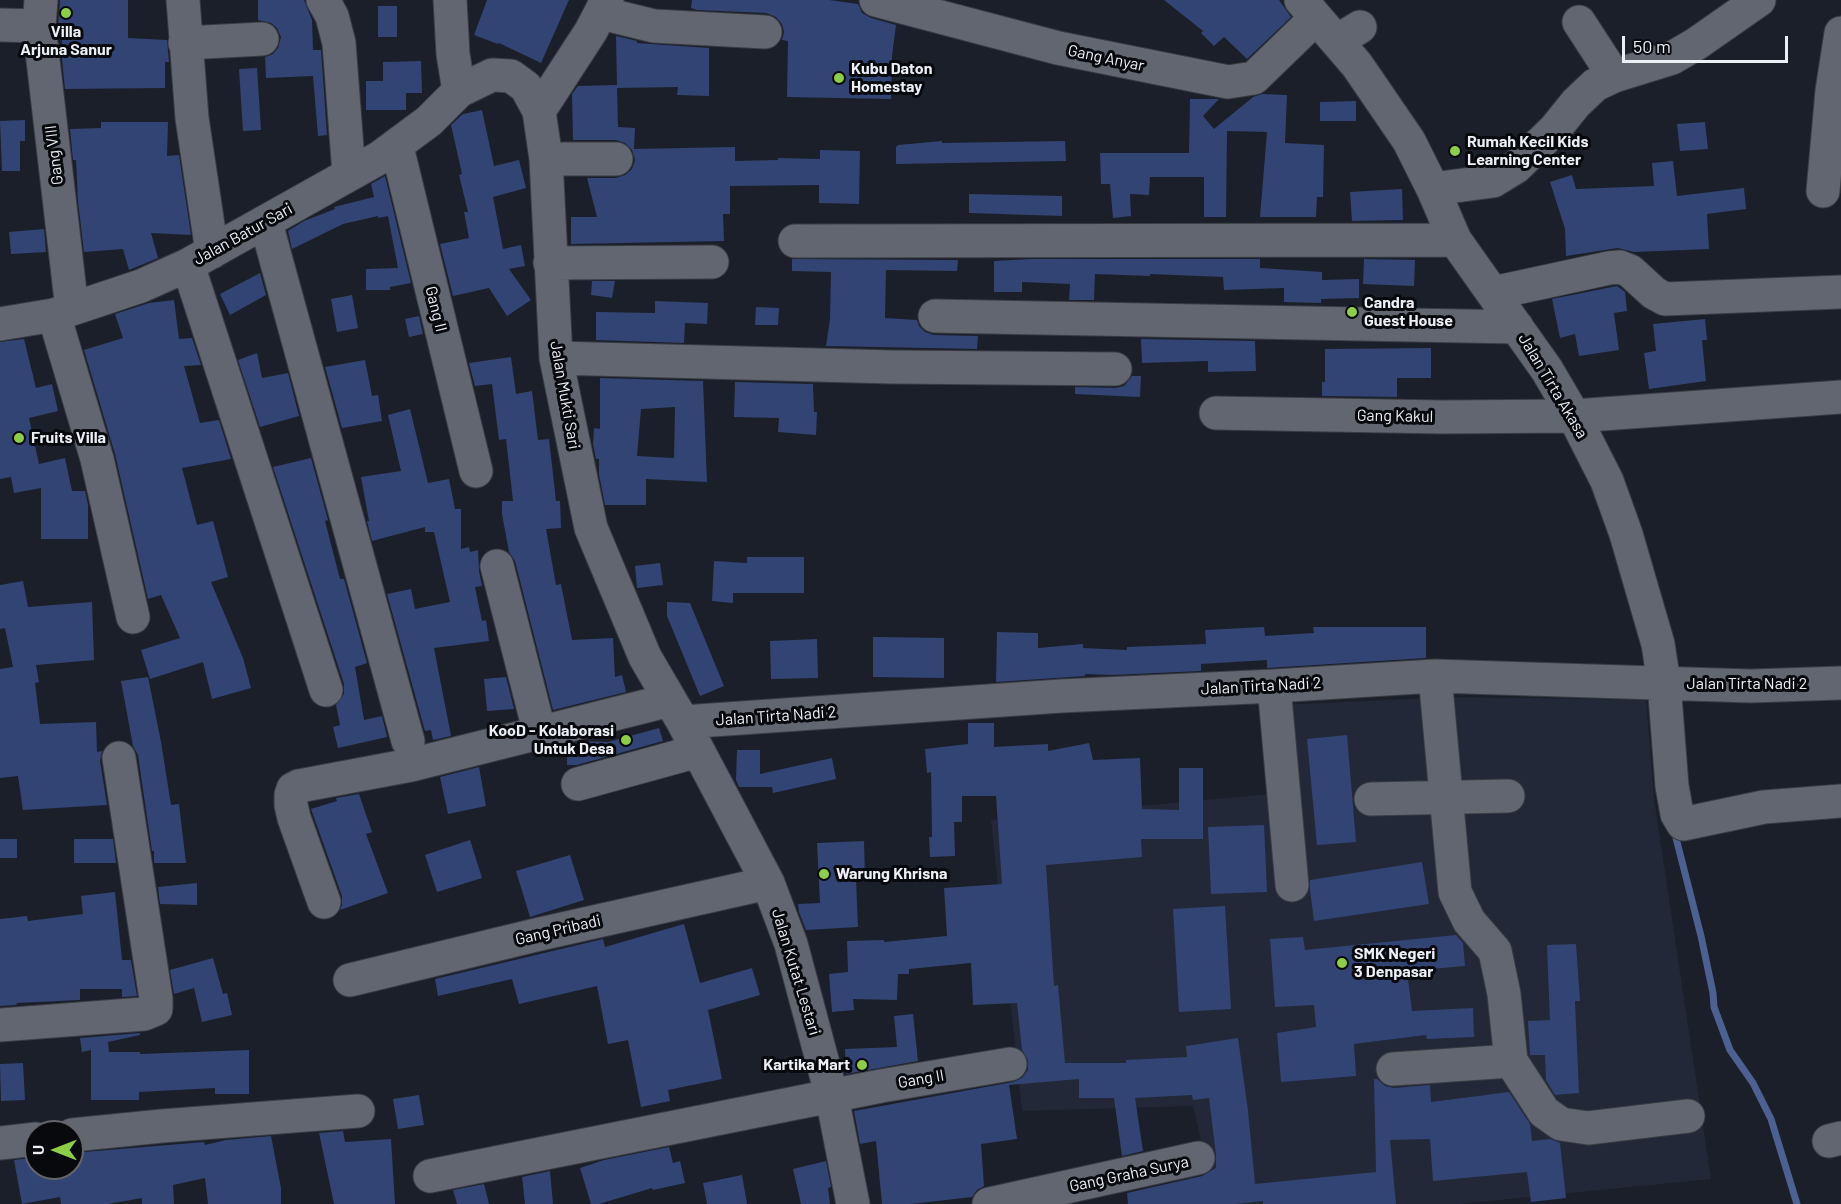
<!DOCTYPE html>
<html>
<head>
<meta charset="utf-8">
<style>
  body { margin:0 }
  #map { position:relative; width:1841px; height:1204px; overflow:hidden; background:#1b1f29; font-family:Barlow,sans-serif }
  canvas { display:block }
  .north { position:absolute; left:24px; top:1120px; width:60px; height:60px; box-sizing:border-box; background:#07090d; border:2px solid #63656a; border-radius:50%; rotate:270deg; font-size:16px; font-weight:700; line-height:24px; text-align:center; color:#eceff6 }
  .north::after { content:''; display:block; margin:auto; width:21px; height:27px; background:#8cce45; clip-path:polygon(50% 0,100% 100%,50% 72%,0 100%) }
  .scale { position:absolute; left:1622px; top:36px; width:166px; height:27px; box-sizing:border-box; border:3px solid #eceff6; border-top:0; padding-left:8px; font-size:18px; line-height:21px; white-space:nowrap; color:#eceff6; -webkit-text-stroke:4px #07090d; paint-order:stroke }
</style>
</head>
<body>
<div id="map">
<canvas width="1841" height="1204"></canvas>
<div class="north">U</div>
<div class="scale">50 m</div>
</div>
<script>
const context = document.querySelector('canvas').getContext('2d');
context.lineJoin = 'round';
function fillPath(path, color) { context.fillStyle = color; context.fill(path, 'evenodd'); }
const shape = rows => new Path2D(rows.map(r => 'M' + r).join(''));
function strokePath(path, color, width, dash) { context.strokeStyle = color; context.lineWidth = width; context.lineCap = dash ? 'butt' : 'round'; context.setLineDash(dash || []); context.stroke(path); }
function label(font, color, halo, rows, align = 'center') {
  context.font = font + ' Barlow,sans-serif'; context.lineWidth = 6; context.setLineDash([]); context.textBaseline = 'middle'; context.strokeStyle = halo; context.fillStyle = color; for (const [text, x, y, turn = 0] of rows) {
    context.save(); context.translate(x, y); context.rotate((+turn || 0) * Math.PI / 180); context.textAlign = isNaN(turn) ? turn : align; if (halo) context.strokeText(text, 0, 0); context.fillText(text, 0, 0); context.restore();
  }
}
fillPath(shape([
  [1450,697,1646,700,1654,799,1711,1179,1460,1204,1216,1204,1193,1106,1022,1111,991,820,1269,794,1261,706]
]), '#222837');
strokePath(shape([
  [1675,834,1701,936,1713,993,1714,1007,1730,1050,1753,1083,1771,1119,1797,1204]
]), '#4c6091', 7);
fillPath(shape([
  [60,0,128,0,128,38,167,40,169,62,165,62,165,88,65,89,62,59,62,27,58,26],
  [258,0,304,0,312,20,313,50,321,50,327,135,318,136,313,76,266,78,265,57,273,54,278,48,281,37,277,28,271,23,258,20],
  [487,0,569,0,541,63,499,43,498,44,474,35],
  [692,0,829,0,858,4,862,13,871,18,896,25,892,56,891,99,787,97,788,41,782,40,784,32,782,24,776,17,766,13,697,10,691,8],
  [1164,0,1279,0,1291,17,1247,59,1224,37,1214,46,1201,33,1203,31],
  [378,6,397,6,397,37,378,37],
  [616,36,637,41,637,43,709,48,709,96,677,95,678,87,617,88,618,127,635,128,634,149,735,147,735,161,778,160,778,158,820,159,820,150,860,151,859,204,819,203,819,185,730,186,730,214,723,214,724,241,571,244,571,217,597,217,587,178,616,178,625,175,632,169,635,160,632,150,625,143,616,140,573,140,572,94,578,86,617,85],
  [421,61,422,93,406,93,406,110,366,110,366,81,383,81,383,62],
  [257,68,261,130,243,131,239,69],
  [1262,94,1287,95,1285,143,1324,145,1323,197,1317,197,1316,217,1260,217,1267,132,1227,131,1226,217,1204,217,1204,177,1150,177,1149,195,1130,194,1131,216,1113,218,1110,184,1101,184,1100,153,1189,153,1190,99,1219,99,1203,116,1214,129,1253,97],
  [1356,101,1356,121,1320,121,1320,102],
  [482,110,494,166,519,160,526,188,493,197,503,249,521,245,525,266,509,269,531,300,507,316,489,288,453,296,440,244,469,238,464,212,468,212,459,175,462,174,451,125,463,114],
  [25,120,25,141,20,141,20,171,2,171,0,121],
  [101,122,168,122,167,156,179,155,191,235,151,233,158,258,129,270,123,249,84,252,78,201,76,160,73,160,70,129,101,128],
  [1705,122,1708,149,1680,151,1677,124],
  [942,141,942,143,1065,141,1066,161,896,164,896,147,898,145],
  [1673,161,1677,196,1744,188,1746,209,1707,214,1709,249,1634,252,1618,248,1566,256,1565,229,1550,182,1572,175,1576,189,1654,186,1652,163],
  [385,176,411,283,390,287,390,290,366,290,366,269,398,268,388,216,378,218,378,216,343,224,292,249,288,231,304,221,335,209,334,207,374,197,371,184],
  [1402,189,1403,220,1352,221,1350,192],
  [969,194,1062,196,1062,216,969,213],
  [44,229,46,252,11,254,9,232],
  [792,259,958,260,957,271,886,270,885,318,917,320,919,326,925,332,934,335,978,336,977,349,826,346,830,319,831,272,792,271],
  [1031,259,1260,259,1260,268,1322,272,1322,280,1359,279,1359,298,1321,299,1321,303,1284,302,1284,288,1224,290,1223,277,1150,274,1150,276,1095,274,1094,300,1069,300,1070,284,1022,282,1022,292,994,292,994,261],
  [1364,259,1415,260,1414,286,1363,284],
  [260,273,266,295,230,315,220,294],
  [592,281,615,281,612,298,591,295],
  [1617,286,1625,292,1627,311,1614,313,1619,350,1579,356,1575,334,1560,338,1552,299],
  [352,295,358,328,337,332,331,299],
  [174,300,179,339,192,338,201,365,184,366,200,423,219,420,231,459,182,468,197,525,213,521,228,577,211,582,243,658,251,688,212,699,203,662,150,679,141,650,180,638,161,595,148,599,115,454,84,350,123,338,115,314,149,303],
  [655,301,708,303,707,324,685,323,684,343,596,340,596,312,655,313],
  [756,307,779,308,778,325,755,325],
  [419,316,423,334,409,337,405,319],
  [1705,319,1707,340,1702,340,1706,381,1649,389,1644,353,1656,351,1653,324],
  [24,339,36,388,52,384,58,411,29,418,39,464,65,458,72,491,85,491,88,505,88,539,41,539,41,488,14,493,11,477,0,479,0,342],
  [1141,339,1255,341,1256,371,1208,372,1208,361,1142,363],
  [1431,348,1431,378,1397,378,1397,397,1322,396,1322,382,1325,382,1325,349],
  [257,353,262,378,288,373,299,416,260,427,238,360],
  [511,357,516,394,532,391,538,440,549,439,556,501,560,501,561,528,546,529,556,585,561,584,572,640,613,638,615,677,622,675,626,692,553,710,515,561,509,552,502,514,502,501,513,501,506,439,499,440,492,384,475,386,469,363],
  [365,360,372,396,378,395,382,421,342,428,325,367],
  [1132,376,1141,376,1140,397,1075,394,1075,387,1115,388,1124,386],
  [600,378,703,381,707,482,646,479,646,505,605,505,599,474,599,459,596,459,593,444,594,428,600,429],
  [675,407,674,458,637,456,641,409],
  [735,382,813,384,814,412,817,412,816,435,778,432,779,418,734,417],
  [410,409,428,483,449,479,455,509,461,509,461,549,469,547,470,552,478,550,479,571,482,586,475,587,482,621,486,620,489,641,434,648,451,736,433,740,431,730,425,731,387,594,411,589,415,609,450,602,434,532,425,532,425,527,372,541,367,521,369,521,361,477,401,471,388,415],
  [311,458,328,520,325,521,340,579,344,579,367,663,355,667,364,720,382,716,387,737,338,748,333,727,340,725,336,705,344,694,344,684,273,467],
  [747,557,804,557,804,593,733,593,733,603,712,601,714,561,747,563],
  [660,563,663,585,637,588,635,566],
  [23,581,28,607,92,602,94,660,36,665,39,682,35,683,40,724,96,722,97,752,102,751,100,761,107,805,23,810,18,776,0,778,0,669,13,667,5,628,0,629,0,585],
  [667,602,690,603,724,686,700,696,667,616],
  [1264,627,1265,636,1314,633,1313,627,1426,627,1426,658,1267,668,1267,660,1201,664,1201,671,1112,675,1085,674,1085,676,996,682,997,632,1038,633,1038,648,1083,644,1083,648,1127,650,1127,647,1206,644,1205,630],
  [873,637,944,638,944,678,873,677],
  [817,639,818,678,771,679,770,641],
  [148,677,161,742,171,805,179,804,186,863,154,863,154,851,152,851,138,755,133,746,121,681],
  [506,677,514,709,487,711,484,679],
  [968,723,994,723,994,747,1048,744,1048,751,1089,743,1093,760,1140,758,1142,809,1179,810,1179,768,1203,768,1203,839,1141,839,1142,857,1046,865,1054,986,1058,985,1065,1063,1126,1063,1126,1060,1187,1057,1186,1046,1238,1038,1248,1111,1255,1184,1376,1172,1374,1079,1377,1079,1385,1086,1394,1088,1430,1085,1431,1102,1509,1092,1530,1124,1532,1141,1550,1139,1560,1143,1566,1198,1531,1202,1527,1172,1433,1181,1430,1139,1390,1140,1396,1204,1263,1204,1263,1201,1236,1204,1128,1204,1127,1193,1202,1176,1216,1168,1216,1155,1209,1098,1193,1100,1192,1095,1135,1098,1143,1151,1122,1156,1114,1098,1079,1098,1079,1079,1009,1085,1017,1139,981,1144,984,1186,977,1190,972,1197,911,1204,882,1204,876,1141,860,1144,854,1111,1013,1082,1022,1078,1028,1070,1028,1060,1022,1050,1017,1003,973,1005,971,963,909,969,909,974,898,974,897,1000,853,999,854,1010,832,1012,829,974,848,972,847,941,884,940,884,942,947,936,944,888,1002,884,996,796,962,796,962,822,954,822,955,856,930,857,929,837,932,837,931,772,927,773,925,749,968,744],
  [659,728,663,741,577,765,567,765,567,745,582,741,608,742],
  [1347,735,1356,842,1317,845,1307,739],
  [737,750,760,750,760,774,832,758,836,779,773,793,772,787,739,787,736,780],
  [479,767,486,806,448,814,440,777],
  [359,794,372,832,366,834,388,893,340,910,342,905,342,896,311,809,337,801,336,798],
  [1264,825,1267,892,1211,894,1208,827],
  [0,839,17,839,17,858,0,858],
  [74,839,113,839,116,863,74,863],
  [470,840,482,878,437,892,425,855],
  [864,841,865,879,856,879,858,927,806,930,799,912,798,904,820,903,817,843],
  [570,855,584,900,530,917,516,871],
  [1422,862,1429,904,1314,921,1310,890,1310,880],
  [197,883,197,905,160,904,158,887],
  [115,892,122,960,131,960,137,996,122,997,122,989,80,989,80,1000,17,1003,16,1005,0,1006,0,919,27,916,28,921,83,914,81,896],
  [1225,906,1231,1009,1179,1012,1173,909],
  [684,924,700,983,752,968,760,995,708,1010,722,1079,668,1090,670,1101,641,1107,628,1040,608,1044,597,986,519,1004,512,979,438,996,435,979,603,939,605,947],
  [1456,935,1463,943,1465,966,1407,971,1412,1011,1473,1008,1474,1037,1427,1039,1426,1035,1354,1044,1356,1076,1281,1082,1277,1033,1316,1027,1314,1005,1275,1007,1270,939,1303,937,1305,950],
  [1576,944,1580,1001,1575,1001,1579,1093,1555,1095,1546,1080,1545,1055,1530,1055,1528,1021,1550,1020,1547,945],
  [213,958,223,994,227,993,232,1015,202,1022,194,988,174,994,170,970],
  [913,1014,918,1061,846,1074,845,1049,897,1047,894,1016],
  [140,1033,140,1035,108,1042,109,1052,140,1052,140,1054,249,1050,249,1094,215,1094,215,1088,139,1092,139,1100,91,1100,91,1050,82,1052,80,1038],
  [23,1063,25,1100,1,1101,0,1064],
  [419,1095,424,1125,398,1129,393,1099],
  [343,1131,345,1142,391,1139,395,1204,334,1204,319,1133],
  [271,1136,281,1188,281,1204,208,1204,205,1178,173,1185,174,1204,142,1204,142,1198,108,1204,61,1204,60,1197,22,1204,14,1160,32,1158,33,1168,72,1168,72,1153,204,1142,205,1145,226,1140],
  [669,1147,673,1163,680,1161,685,1183,653,1190,652,1188,599,1204,591,1204,580,1168,604,1160],
  [826,1161,831,1187,828,1188,830,1204,801,1204,793,1169],
  [550,1171,553,1204,525,1204,522,1177],
  [742,1175,747,1204,707,1204,703,1183],
  [484,1184,489,1204,457,1204,453,1190]
]), '#324473');
const minor = shape([
  [41,0,39,26,72,309],
  [183,0,192,118,212,252],
  [323,0,332,16,339,43,349,174],
  [450,0,453,54,459,91],
  [876,0,1058,48,1228,82,1254,78,1316,18],
  [1301,0,1357,65,1409,141,1433,189,1455,240,1547,370,1574,416,1607,481,1626,534,1658,644,1664,683,1672,786,1677,814,1683,824,1764,807,1841,801],
  [601,13,654,26,765,32],
  [1579,22,1614,76],
  [0,25,39,26],
  [1337,41,1360,27],
  [185,43,262,39],
  [539,111,591,31,607,0],
  [397,147,476,471],
  [546,159,616,159],
  [1433,189,1493,181,1516,167,1555,129,1576,103,1595,85,1614,76,1672,58,1696,44,1759,0],
  [1823,191,1832,91,1841,33],
  [266,223,408,741],
  [795,241,1455,240],
  [550,263,712,262],
  [188,265,326,690],
  [1493,293,1609,268,1620,267,1630,271,1654,293,1665,299,1841,292],
  [54,315,97,459,133,617],
  [935,316,1517,327],
  [0,324,54,315,141,286,188,265,379,158,429,121,459,91,492,75,511,76,526,87,539,111,546,159,556,358,591,528,645,657,683,722,768,883,791,944,832,1097,853,1204],
  [556,358,892,367,1115,369],
  [1216,413,1442,417,1574,416,1841,397],
  [497,566,540,734],
  [1435,676,1455,892,1469,921,1495,951,1504,994,1511,1061],
  [1274,686,1292,885],
  [683,722,1061,696,1274,686,1435,676,1751,686,1841,683],
  [578,784,698,751],
  [1371,799,1508,796],
  [324,902,294,818,291,805,291,795,293,789,299,786,411,765,670,700],
  [350,980,540,934,768,883],
  [0,1025,144,1014,156,1009,156,999,119,758],
  [1393,1069,1511,1061,1544,1112,1561,1124,1588,1128,1688,1116],
  [72,1135,162,1126,358,1111],
  [1829,1141,1841,1138],
  [0,1143,36,1139],
  [430,1176,881,1086,1010,1064],
  [989,1204,1198,1158]
]);
strokePath(minor, '#393c43', 35);
strokePath(minor, '#616671', 33);
for (const [x, y, r, color] of [
  [66,13,6,"#8cce45"],
  [839,78,6,"#8cce45"],
  [1455,151,6,"#8cce45"],
  [1352,312,6,"#8cce45"],
  [19,438,6,"#8cce45"],
  [626,740,6,"#8cce45"],
  [824,874,6,"#8cce45"],
  [1342,963,6,"#8cce45"],
  [862,1065,6,"#8cce45"]
]) { const dot = new Path2D(); dot.arc(x, y, r, 0, 2 * Math.PI); context.fillStyle = color; context.fill(dot); strokePath(dot, '#07090d', 2); }
label('bold 16px', '#eceff6', '#07090d', [
  ["Villa",66,32,"center"],
  ["Arjuna Sanur",66,50,"center"],
  ["Kubu Daton",851,69],
  ["Homestay",851,87],
  ["Rumah Kecil Kids",1467,142],
  ["Learning Center",1467,160],
  ["Candra",1364,303],
  ["Guest House",1364,321],
  ["Fruits Villa",31,438],
  ["KooD - Kolaborasi",614,731,"right"],
  ["Untuk Desa",614,749,"right"],
  ["Warung Khrisna",836,874],
  ["SMK Negeri",1354,954],
  ["3 Denpasar",1354,972],
  ["Kartika Mart",850,1065,"right"]
], 'left');
label('16px', '#eceff6', '#07090d', [
  ["Gang Anyar",1106,58,12],
  ["Gang VIII",54,155,-97],
  ["Jalan Batur Sari",243,234,-29],
  ["Gang II",436,309,76],
  ["Jalan Tirta Akasa",1553,386,59],
  ["Jalan Mukti Sari",565,395,80],
  ["Gang Kakul",1395,416,1],
  ["Jalan Tirta Nadi 2",1747,684],
  ["Jalan Tirta Nadi 2",1261,686,-3],
  ["Jalan Tirta Nadi 2",776,716,-4],
  ["Gang Pribadi",558,930,-13],
  ["Jalan Kutat Lestari",796,972,73],
  ["Gang II",921,1079,-10],
  ["Gang Graha Surya",1129,1174,-12]
]);
</script>
</body>
</html>
